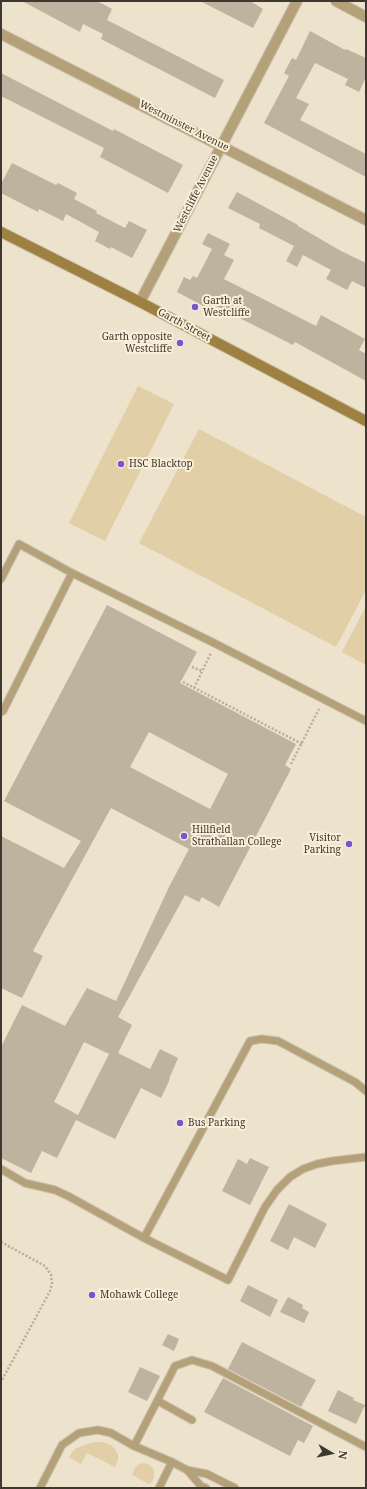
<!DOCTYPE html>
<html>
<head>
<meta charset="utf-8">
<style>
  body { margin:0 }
  #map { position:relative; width:367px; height:1489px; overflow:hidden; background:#ede2cc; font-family:"Noto Serif",serif }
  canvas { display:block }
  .frame { position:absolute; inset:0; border:2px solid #3d3930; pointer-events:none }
  .north { position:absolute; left:311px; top:1433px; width:40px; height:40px; -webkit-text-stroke:3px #fbefd9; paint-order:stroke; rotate:99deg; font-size:11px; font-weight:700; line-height:16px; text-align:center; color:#3d3930 }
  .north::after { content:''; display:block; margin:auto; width:14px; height:18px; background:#3d3930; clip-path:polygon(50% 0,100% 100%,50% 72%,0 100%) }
</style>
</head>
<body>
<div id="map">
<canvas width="367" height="1489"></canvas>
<div class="frame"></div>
<div class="north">N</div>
</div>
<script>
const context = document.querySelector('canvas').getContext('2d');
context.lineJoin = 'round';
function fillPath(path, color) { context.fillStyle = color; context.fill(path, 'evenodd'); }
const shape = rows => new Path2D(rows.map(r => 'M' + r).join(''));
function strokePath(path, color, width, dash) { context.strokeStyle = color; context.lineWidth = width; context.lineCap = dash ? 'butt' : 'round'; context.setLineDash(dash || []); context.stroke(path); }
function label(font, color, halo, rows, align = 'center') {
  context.font = font + ' "Noto Serif",serif'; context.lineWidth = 4; context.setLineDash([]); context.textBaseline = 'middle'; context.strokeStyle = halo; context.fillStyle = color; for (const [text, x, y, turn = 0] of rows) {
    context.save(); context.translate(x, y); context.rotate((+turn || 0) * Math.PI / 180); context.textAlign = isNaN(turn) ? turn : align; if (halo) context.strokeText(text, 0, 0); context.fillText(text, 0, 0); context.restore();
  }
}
fillPath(shape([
  [138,386,174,404,105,541,69,523],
  [199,429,366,517,366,590,336,647,139,543],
  [366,606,366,665,342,652],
  [94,1442,103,1442,111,1445,115,1449,118,1455,118,1460,115,1467,87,1453,81,1464,69,1457,75,1449,87,1444],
  [145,1463,150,1465,154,1470,154,1477,152,1482,149,1484,132,1475,135,1468,139,1464]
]), '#e2cea7');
fillPath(shape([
  [22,1,97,1,112,9,107,20,224,80,215,98,101,39,103,34,83,24,80,32],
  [200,1,250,1,263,9,253,28],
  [310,31,345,50,346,49,366,58,366,77,359,92,345,85,348,79,315,63,296,98,309,104,300,120,366,154,366,177,264,123,289,76,284,73,292,58,296,60],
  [1,73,113,131,114,129,183,165,168,193,100,157,104,148,1,96],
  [12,163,56,185,58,183,77,193,74,199,97,211,96,213,125,228,129,221,147,230,132,258,111,247,110,249,95,241,99,232,66,214,63,221,39,209,38,212,1,193,1,184],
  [237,192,298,225,298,226,341,251,366,263,366,288,352,281,347,290,326,279,331,270,303,255,297,267,286,261,294,246,259,228,260,224,228,208],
  [208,233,230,244,224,255,234,260,224,279,316,326,321,315,365,339,359,350,366,354,366,381,295,342,293,345,212,304,209,309,177,292,184,277,190,280,193,276,197,278,212,249,202,244],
  [107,605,197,652,180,683,296,744,285,765,291,769,219,907,202,897,199,902,185,895,118,1017,132,1025,118,1053,150,1069,160,1049,178,1058,169,1079,170,1079,161,1098,141,1088,115,1139,76,1120,57,1158,42,1151,31,1173,1,1158,1,1047,22,1005,65,1026,87,988,116,1001,169,887,189,849,111,808,33,951,43,956,22,998,1,988,1,836,64,868,81,841,4,801],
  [149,732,228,774,210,809,130,767],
  [84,1042,109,1054,78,1115,54,1102],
  [250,1158,269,1167,250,1205,222,1191,238,1159,247,1164],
  [289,1204,327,1224,315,1248,294,1237,288,1250,270,1241],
  [248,1285,278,1300,270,1317,240,1301],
  [288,1297,303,1305,302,1308,309,1312,304,1323,280,1312],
  [168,1334,179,1339,174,1351,162,1345],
  [242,1342,316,1380,301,1407,228,1369],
  [140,1367,160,1376,147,1401,128,1392],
  [223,1378,313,1426,304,1443,298,1440,290,1456,204,1412],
  [338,1390,354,1398,353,1400,365,1405,356,1424,328,1411]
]), '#bdb39e');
const service = shape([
  [1,579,19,544,72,573,216,644,366,721],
  [1,712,3,711,72,573],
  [1,1169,25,1183,55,1190,68,1196,144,1238,228,1280,265,1207,277,1190,290,1177,303,1169,317,1164,332,1161,366,1157],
  [144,1238,250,1041,262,1039,278,1041,355,1082,366,1091],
  [158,1401,192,1420],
  [134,1446,175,1366,192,1360,212,1366,366,1447],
  [187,1470,207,1474,235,1488],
  [40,1488,62,1445,79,1433,98,1430,111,1433,134,1446,172,1462,187,1470,201,1486,206,1488],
  [159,1488,172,1462]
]);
const minor = shape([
  [336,1,366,17],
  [1,34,366,220],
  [140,302,297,1]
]);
const secondary = shape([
  [1,232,140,302,366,421]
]);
strokePath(service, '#cac0ad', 9);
strokePath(minor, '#cac0ad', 12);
strokePath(secondary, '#cac0ad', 12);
strokePath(shape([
  [192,667,202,671],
  [183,682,302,744],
  [194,688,211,653],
  [291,764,319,709],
  [1,1242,45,1266,51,1275,52,1283,50,1291,1,1382]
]), '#b6ae9c', 2.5, [2, 2]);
strokePath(service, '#b5a179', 7);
strokePath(minor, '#b5a179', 10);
strokePath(secondary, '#9e8041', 10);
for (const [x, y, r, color] of [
  [195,307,4,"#7b55cf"],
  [180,343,4,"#7b55cf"],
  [121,464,4,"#7b55cf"],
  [184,836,4,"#7b55cf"],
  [349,844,4,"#7b55cf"],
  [180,1123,4,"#7b55cf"],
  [92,1295,4,"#7b55cf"]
]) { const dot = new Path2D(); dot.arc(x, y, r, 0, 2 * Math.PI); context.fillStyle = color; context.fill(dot); strokePath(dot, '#fbefd9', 1.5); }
label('10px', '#3d3930', '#fbefd9', [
  ["Westminster Avenue",184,126,27],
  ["Westcliffe Avenue",196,194,-63],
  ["Garth Street",184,325,28]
]);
label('10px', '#3d3930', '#fbefd9', [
  ["Garth at",203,301],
  ["Westcliffe",203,313],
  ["Garth opposite",172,337,"right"],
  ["Westcliffe",172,349,"right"],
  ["HSC Blacktop",129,464],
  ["Hillfield",192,830],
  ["Strathallan College",192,842],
  ["Visitor",341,838,"right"],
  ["Parking",341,850,"right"],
  ["Bus Parking",188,1123],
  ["Mohawk College",100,1295]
], 'left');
</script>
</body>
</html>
